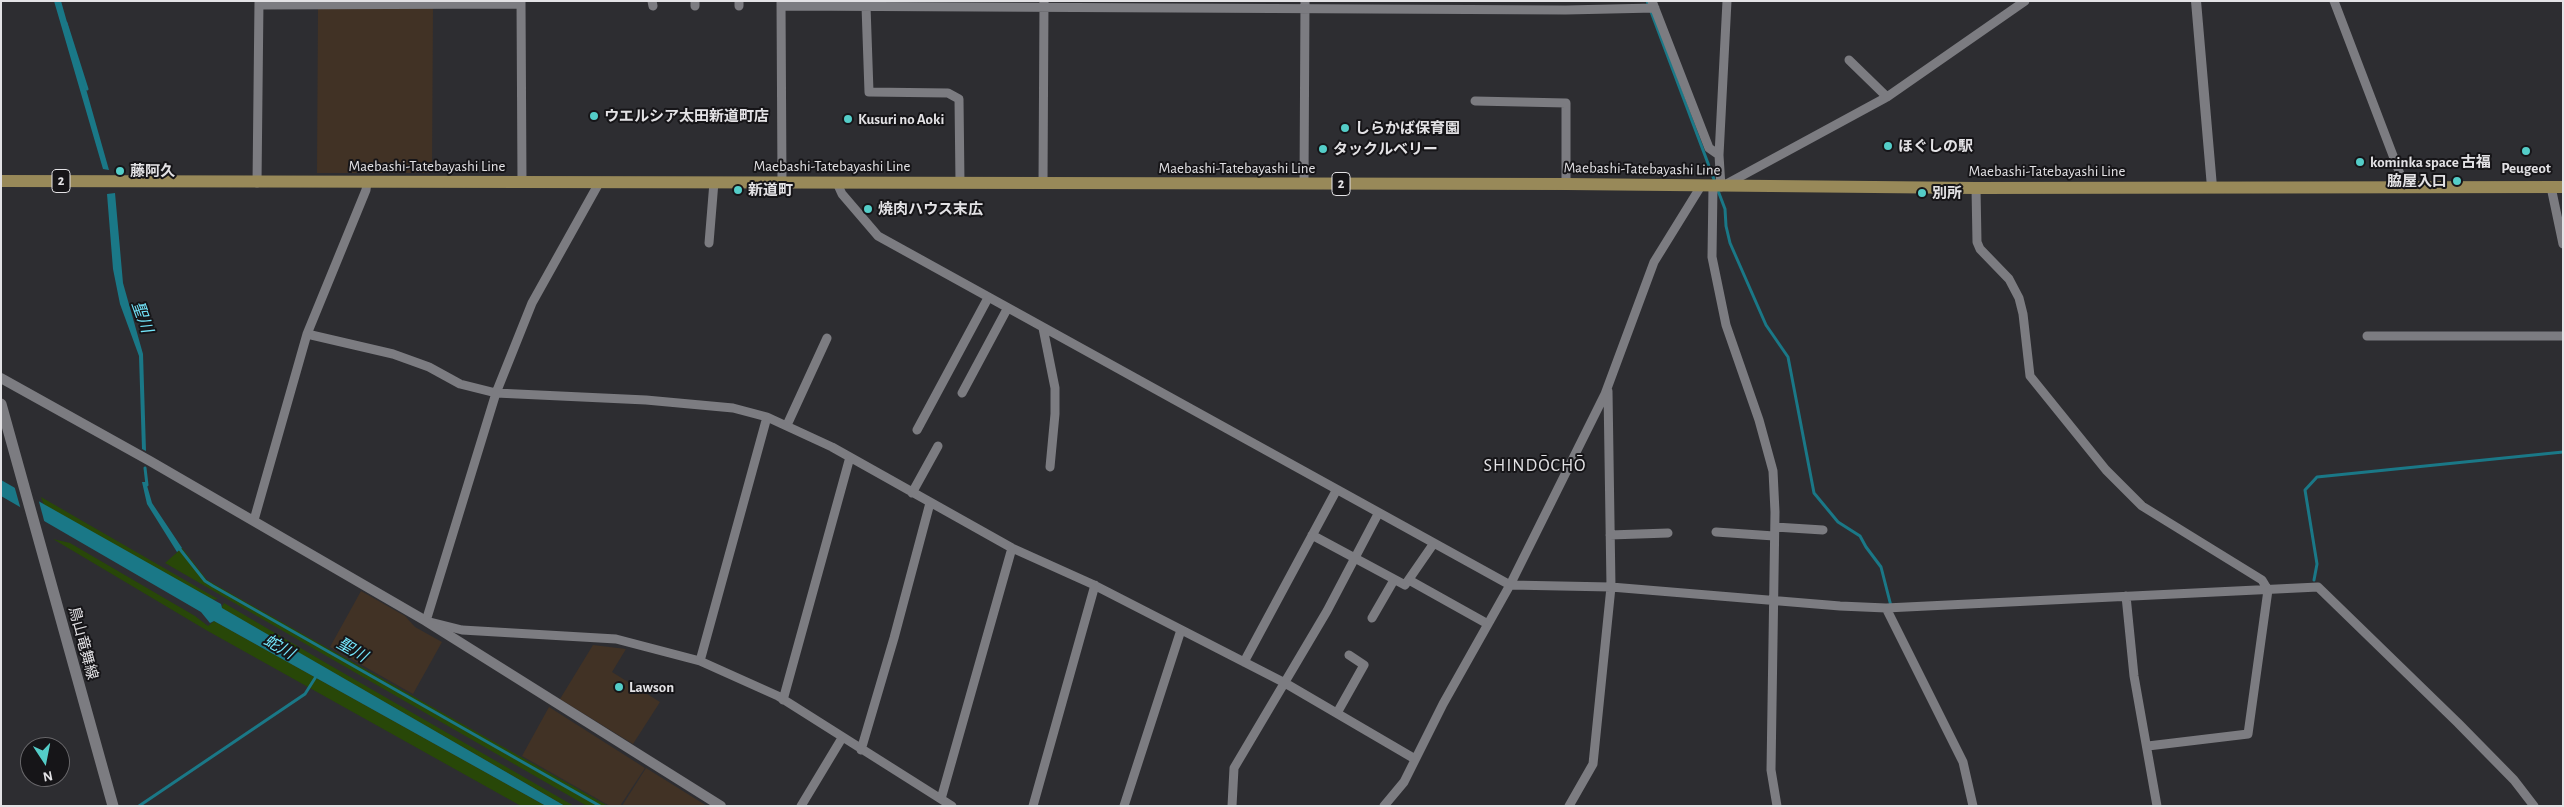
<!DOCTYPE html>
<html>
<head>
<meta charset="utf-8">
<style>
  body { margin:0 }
  #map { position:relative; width:2564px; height:807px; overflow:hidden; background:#2d2d31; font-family:"Alegreya Sans",sans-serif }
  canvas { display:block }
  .frame { position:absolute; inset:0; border:2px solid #e3e2e5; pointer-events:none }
  .north { position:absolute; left:20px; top:737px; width:50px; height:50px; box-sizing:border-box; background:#161518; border:1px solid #68676a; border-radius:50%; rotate:169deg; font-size:14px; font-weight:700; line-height:20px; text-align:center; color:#e3e2e5 }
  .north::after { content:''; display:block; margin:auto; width:18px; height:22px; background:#54cdc8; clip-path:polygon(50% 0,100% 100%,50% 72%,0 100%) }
</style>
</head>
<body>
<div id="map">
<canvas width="2564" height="807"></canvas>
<div class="frame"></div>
<div class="north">N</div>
</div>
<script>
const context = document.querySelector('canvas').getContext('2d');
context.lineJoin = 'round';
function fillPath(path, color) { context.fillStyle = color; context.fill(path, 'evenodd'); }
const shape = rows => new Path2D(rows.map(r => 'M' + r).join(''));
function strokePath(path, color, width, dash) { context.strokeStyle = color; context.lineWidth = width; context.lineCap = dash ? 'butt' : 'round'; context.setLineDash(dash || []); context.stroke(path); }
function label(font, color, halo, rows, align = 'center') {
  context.font = font + ' "Alegreya Sans","Noto Sans JP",sans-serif'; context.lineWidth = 4; context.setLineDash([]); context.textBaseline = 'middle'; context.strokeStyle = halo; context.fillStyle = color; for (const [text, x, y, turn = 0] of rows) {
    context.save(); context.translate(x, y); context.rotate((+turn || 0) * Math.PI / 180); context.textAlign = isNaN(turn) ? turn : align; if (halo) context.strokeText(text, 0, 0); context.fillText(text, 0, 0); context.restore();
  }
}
fillPath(shape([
  [318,8,433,8,432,173,317,173],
  [361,591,405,616,415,627,442,642,413,694,330,647],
  [593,645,626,649,612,672,660,702,633,744,560,699],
  [549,707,645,768,620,806,610,806,522,756],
  [646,768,707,806,622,806]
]), '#413225');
fillPath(shape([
  [41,497,202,590,218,599,210,600,44,505],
  [53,539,70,543,195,616,208,626,214,621,546,806,521,806,206,630],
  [182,548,207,580,608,806,587,806,165,563],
  [224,603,326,663,574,806,565,806,221,608]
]), '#284708');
fillPath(shape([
  [54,1,61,1,109,170,103,169],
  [115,193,123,283,143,354,146,451,142,449,139,356,120,304,113,269,107,194],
  [1,480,221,604,222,608,565,806,546,806,214,621,210,623,201,612,1,496],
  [142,482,146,482,152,503,182,548,177,552,147,504]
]), '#1a7887');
fillPath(shape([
  [14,485,38,498,45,524,21,510]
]), '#2d2d31');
strokePath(shape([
  [1647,1,1715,182],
  [66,23,87,89],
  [1717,188,1725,209,1726,226,1730,243,1766,325,1788,357,1814,493,1838,522,1860,536,1866,547,1881,567,1891,606],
  [145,468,147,485],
  [179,548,205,581,213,586,600,806],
  [2314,580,2317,564,2305,490,2317,477,2563,452],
  [139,806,305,694,317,675]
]), '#1a7887', 3);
strokePath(shape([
  [521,1,522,183],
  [652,1,653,6],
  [695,1,695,6],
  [739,1,739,6],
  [781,1,782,183],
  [1652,1,1709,148,1719,155],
  [1727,1,1719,155,1721,187,1887,97,2025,1],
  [2334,1,2405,187],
  [259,5,521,4],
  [781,6,1566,10,1655,8],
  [866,6,869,92,948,93,959,99,960,183],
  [1849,60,1887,97],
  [1475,101,1566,103,1566,184],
  [257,183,259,1],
  [599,183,532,303,496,393,426,621,462,630,616,639,700,661,778,696,952,806],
  [837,183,842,194,878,236,1510,585,1611,587,1840,606,1886,608,2318,587,2458,723,2514,780,2534,806],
  [1043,184,1044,1],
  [1304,184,1305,1],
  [1713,186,1712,257,1726,325,1759,420,1773,471,1775,512,1771,770,1777,806],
  [2551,187,2563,244],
  [1976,188,1977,242,1980,249,2009,279,2019,298,2023,314,2030,376,2106,470,2142,506,2262,580,2268,590,2248,734,2148,746],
  [709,243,714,182],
  [1043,328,1055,388,1055,414,1050,467],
  [307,334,393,354,429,367,460,384,496,393,646,400,733,408,767,417,832,447,1012,548,1092,584,1285,683,1415,759],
  [2367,336,2563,336],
  [962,393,1007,309],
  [787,425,827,338],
  [917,430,988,298],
  [912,493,938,446],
  [254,520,307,334,366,190,367,182],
  [1775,527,1823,530],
  [1716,532,1774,536],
  [1312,535,1405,585,1434,543],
  [1610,535,1668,533],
  [1409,580,1486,623],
  [2126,596,2134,676,2157,806],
  [1886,608,1963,762,1973,806],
  [1372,618,1394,580],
  [700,661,767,417],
  [1244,662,1336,491],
  [783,700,850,457],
  [1337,713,1364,665,1349,655],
  [861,750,894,638,930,503],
  [941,799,1012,548],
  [801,806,842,738],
  [1033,806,1095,585],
  [1124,806,1181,630],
  [1232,806,1234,768,1327,611,1378,514],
  [1384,806,1404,782,1443,704,1510,585,1605,394,1654,262,1701,186],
  [1569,806,1593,764,1611,587,1608,391]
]), '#7c7c81', 9);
strokePath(shape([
  [2196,1,2212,187],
  [1,378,150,461,426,621,721,806]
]), '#7c7c81', 10);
strokePath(shape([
  [1,404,113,806]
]), '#7c7c81', 11);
strokePath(shape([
  [1,181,1566,184,1976,188,2563,187]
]), '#988959', 12);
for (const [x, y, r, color] of [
  [594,116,5,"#54cdc8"],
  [848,119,5,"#54cdc8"],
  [1345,128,5,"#54cdc8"],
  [1888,146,5,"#54cdc8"],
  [1323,149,5,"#54cdc8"],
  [2526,151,5,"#54cdc8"],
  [2360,162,5,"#54cdc8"],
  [120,171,5,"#54cdc8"],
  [2457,181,5,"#54cdc8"],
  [738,190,5,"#54cdc8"],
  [1922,193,5,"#54cdc8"],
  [868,209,5,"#54cdc8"],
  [619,687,5,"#54cdc8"]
]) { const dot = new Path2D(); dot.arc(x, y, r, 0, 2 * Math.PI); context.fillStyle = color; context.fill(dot); strokePath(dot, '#161518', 2); }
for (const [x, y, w] of [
  [61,181,18],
  [1341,184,18]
]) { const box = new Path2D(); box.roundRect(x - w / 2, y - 11.5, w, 23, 4); context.fillStyle = '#161518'; context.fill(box); strokePath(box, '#e3e2e5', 1); }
label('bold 14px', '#e3e2e5', null, [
  ["2",61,181],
  ["2",1341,184]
]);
label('bold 15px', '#e3e2e5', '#161518', [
  ["ウエルシア太田新道町店",604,116],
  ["Kusuri no Aoki",858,119],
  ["しらかば保育園",1355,128],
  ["ほぐしの駅",1898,146],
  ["タックルベリー",1333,149],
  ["kominka space 古福",2370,162],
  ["Peugeot",2526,168,"center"],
  ["藤阿久",130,171],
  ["脇屋入口",2447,181,"right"],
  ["新道町",748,190],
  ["別所",1932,193],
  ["焼肉ハウス末広",878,209],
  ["Lawson",629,687]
], 'left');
label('15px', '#e3e2e5', '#161518', [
  ["Maebashi-Tatebayashi Line",427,166],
  ["Maebashi-Tatebayashi Line",832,166],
  ["Maebashi-Tatebayashi Line",1237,168],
  ["Maebashi-Tatebayashi Line",1642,169,1],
  ["Maebashi-Tatebayashi Line",2047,171],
  ["鳥山竜舞線",83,643,75]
]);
label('italic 16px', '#74e7fd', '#161518', [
  ["聖川",142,317,70],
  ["蛇川",279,647,30],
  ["聖川",352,650,30]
]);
context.letterSpacing = '1px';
label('18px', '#e3e2e5', '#161518', [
  ["SHINDŌCHŌ",1535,466]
]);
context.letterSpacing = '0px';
</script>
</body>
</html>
